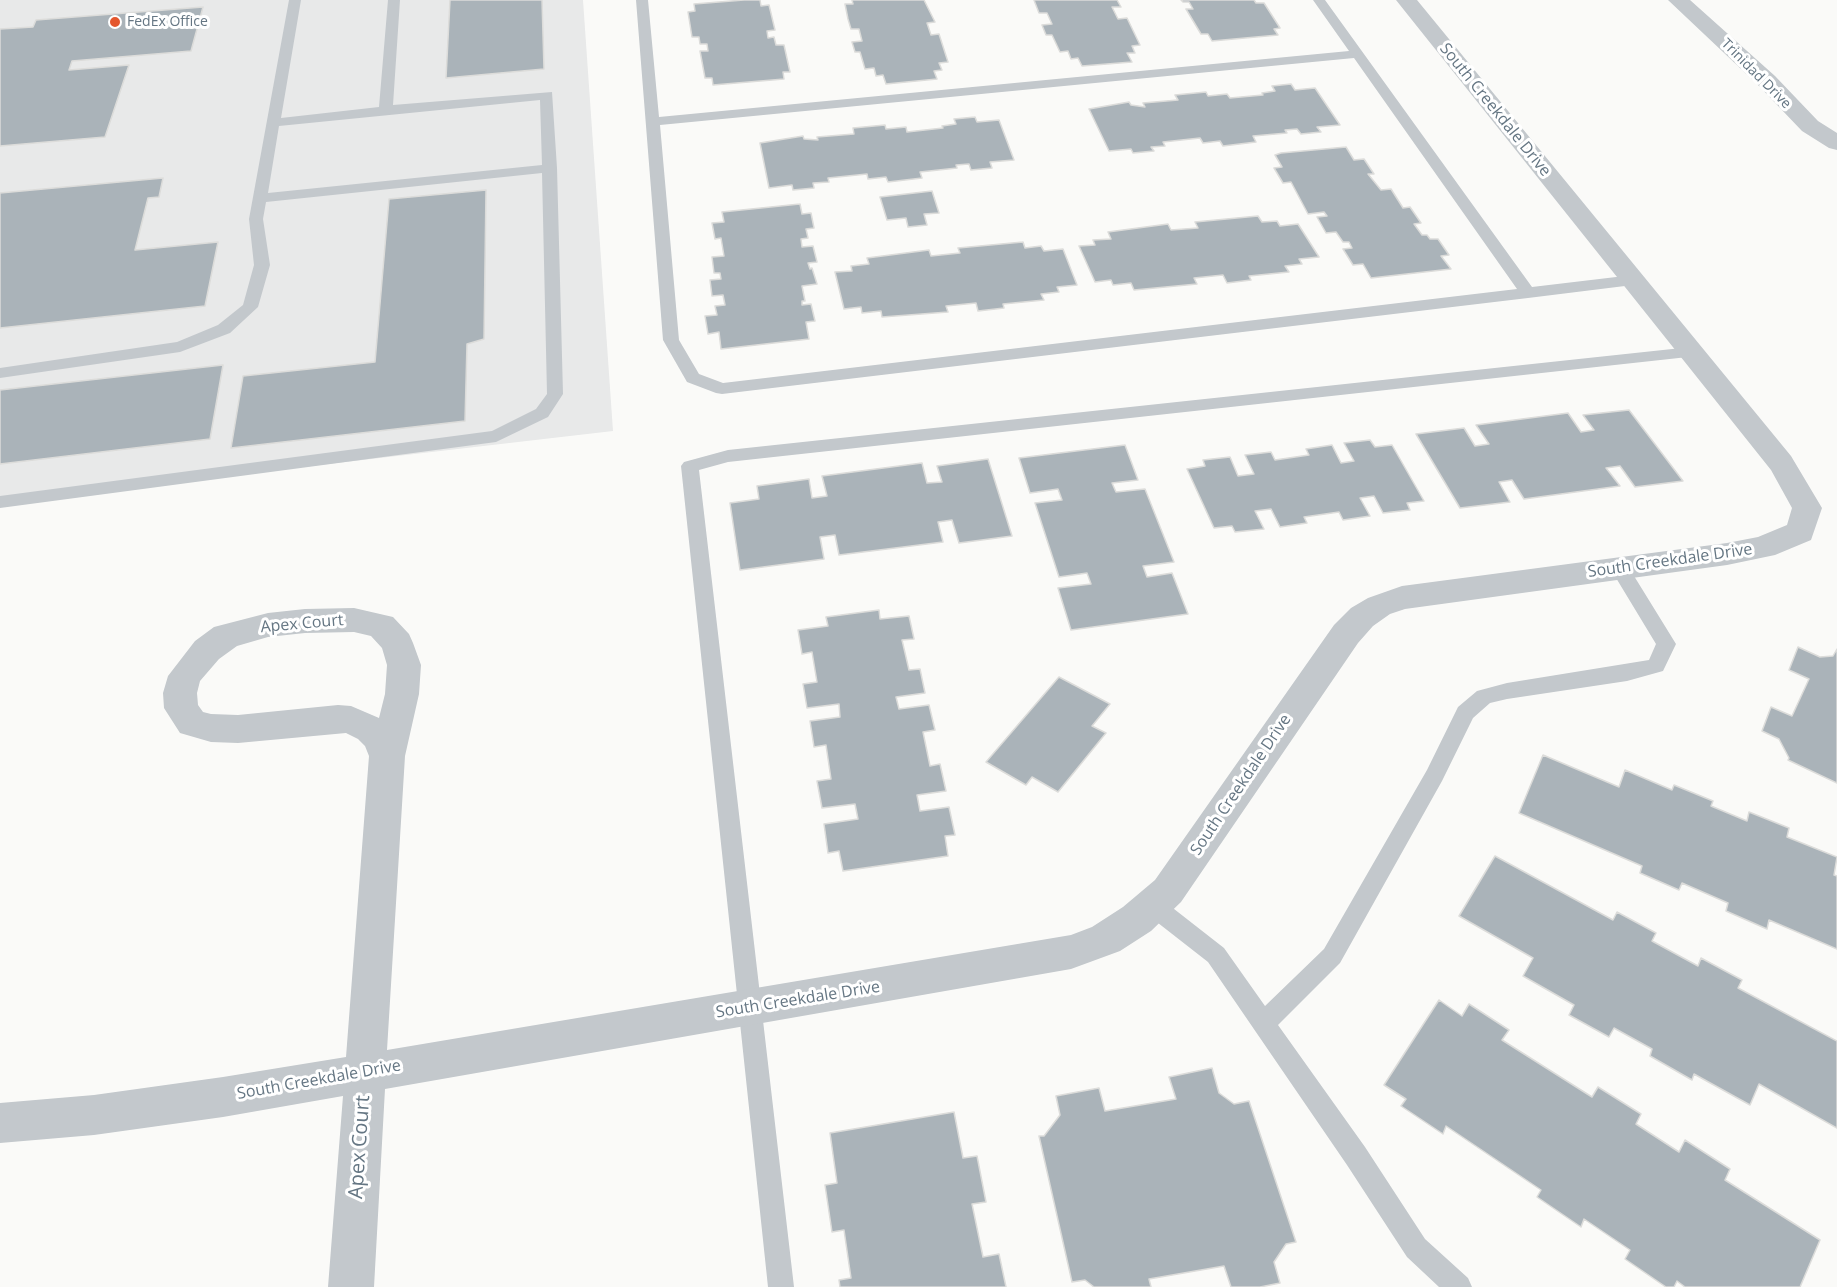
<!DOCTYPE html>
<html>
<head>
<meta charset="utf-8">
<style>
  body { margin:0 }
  canvas { display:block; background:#fafaf8 }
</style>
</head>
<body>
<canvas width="1837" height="1287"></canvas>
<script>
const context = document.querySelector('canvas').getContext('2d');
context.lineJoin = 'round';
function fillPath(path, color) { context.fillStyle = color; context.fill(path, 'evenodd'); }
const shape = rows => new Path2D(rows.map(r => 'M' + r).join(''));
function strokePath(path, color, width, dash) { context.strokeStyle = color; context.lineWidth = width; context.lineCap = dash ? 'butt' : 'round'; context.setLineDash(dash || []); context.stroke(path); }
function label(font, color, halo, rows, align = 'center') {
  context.font = font + ' "Open Sans",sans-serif'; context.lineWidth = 6; context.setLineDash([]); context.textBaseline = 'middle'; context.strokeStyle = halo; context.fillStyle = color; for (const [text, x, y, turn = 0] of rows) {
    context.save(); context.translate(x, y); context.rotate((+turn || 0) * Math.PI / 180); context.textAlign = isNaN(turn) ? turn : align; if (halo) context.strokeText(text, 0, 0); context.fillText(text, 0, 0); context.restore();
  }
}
fillPath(shape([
  [0,0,583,0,613,431,0,502]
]), '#e8e9e9');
const building = shape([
  [450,0,542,0,544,69,446,78,450,0],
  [744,0,760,0,761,6,769,5,775,30,767,31,768,38,774,37,776,45,784,45,790,72,783,72,784,79,713,85,712,78,705,78,700,51,708,51,707,44,700,44,699,37,692,37,688,12,695,11,694,4,744,0],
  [852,0,924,0,935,22,927,23,931,35,939,34,948,62,939,63,942,70,934,71,937,79,886,84,883,75,876,76,874,68,865,69,860,52,855,52,852,42,862,41,859,29,851,29,848,19,845,4,853,4,852,0],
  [1034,0,1117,0,1121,7,1112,7,1118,19,1127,18,1140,45,1132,46,1135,53,1127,53,1132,62,1082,66,1078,58,1071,59,1068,51,1060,52,1052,35,1046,35,1042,25,1052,24,1047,13,1039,13,1034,0],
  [1181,0,1254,0,1256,3,1264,3,1280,28,1274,29,1278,35,1212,41,1208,34,1201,34,1186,9,1193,9,1189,2,1183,2,1181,0],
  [203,7,191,51,72,61,69,70,129,65,105,137,0,146,0,29,33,27,36,20,203,7],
  [1291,84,1295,90,1315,88,1340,125,1317,127,1321,132,1301,134,1297,129,1285,130,1287,133,1253,136,1256,142,1223,146,1220,141,1203,143,1200,138,1163,142,1165,146,1151,147,1154,151,1133,153,1131,149,1109,151,1089,109,1129,102,1131,105,1145,107,1143,103,1178,100,1175,95,1206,92,1208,96,1227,94,1230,98,1263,95,1262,93,1275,91,1272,86,1291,84],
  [975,117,977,122,999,120,1014,160,990,162,992,168,971,170,969,164,956,165,957,168,920,172,922,178,888,182,886,177,868,179,867,174,828,178,829,182,813,183,814,188,793,190,792,185,769,188,760,143,803,136,804,139,818,140,817,137,854,134,853,128,885,125,886,129,906,127,907,132,943,128,942,126,956,124,954,119,975,117],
  [1346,147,1354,160,1364,159,1374,174,1368,174,1381,190,1391,189,1403,208,1410,207,1421,223,1414,224,1422,235,1427,235,1430,239,1438,239,1449,255,1441,256,1451,269,1371,278,1363,264,1353,265,1343,249,1352,248,1349,242,1343,242,1336,232,1326,233,1317,217,1327,216,1324,212,1308,214,1291,182,1283,183,1274,168,1282,167,1275,155,1281,153,1346,147],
  [163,178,159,197,148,198,135,250,218,242,205,306,0,328,0,193,163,178],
  [486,190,484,339,467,344,465,421,231,448,243,376,375,362,389,199,486,190],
  [932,191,939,213,924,214,927,225,908,227,906,218,887,220,880,197,932,191],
  [800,204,802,214,811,213,814,228,806,229,808,238,801,239,802,247,813,246,817,262,808,263,810,269,812,268,817,284,802,286,805,301,802,301,802,305,811,304,815,321,806,322,809,339,721,349,719,332,708,334,705,316,717,315,715,306,725,305,723,295,712,296,710,280,721,279,720,273,714,273,712,257,724,256,721,238,715,239,712,223,724,222,722,212,800,204],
  [1258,216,1262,222,1277,221,1280,226,1298,224,1319,257,1299,259,1302,264,1285,266,1289,272,1249,276,1251,280,1227,283,1223,275,1194,278,1197,284,1134,290,1131,283,1113,285,1111,280,1095,282,1079,246,1095,245,1093,240,1111,239,1108,232,1168,224,1171,230,1198,228,1195,222,1258,216],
  [1023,242,1025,248,1041,246,1044,251,1063,249,1077,285,1057,287,1059,292,1041,294,1044,300,1003,304,1004,308,978,311,976,303,946,306,948,312,882,317,881,311,862,313,861,307,844,309,835,272,852,271,851,266,869,264,867,258,929,250,931,256,960,253,958,248,1023,242],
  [223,365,210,439,0,464,0,390,223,365],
  [1629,410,1683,481,1635,487,1620,466,1606,468,1620,486,1524,499,1512,480,1499,482,1510,502,1460,508,1416,434,1464,428,1475,446,1489,444,1476,425,1568,413,1581,432,1594,430,1583,415,1629,410],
  [1370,440,1375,447,1392,445,1424,501,1407,503,1410,510,1383,513,1374,496,1360,498,1370,516,1343,520,1339,512,1304,517,1307,523,1280,527,1271,509,1255,511,1264,529,1235,532,1232,526,1214,528,1187,469,1205,466,1203,460,1230,457,1238,476,1254,474,1245,455,1271,452,1275,460,1309,455,1306,449,1332,445,1341,463,1354,461,1344,443,1370,440],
  [1125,445,1138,480,1112,483,1116,492,1145,489,1174,562,1143,566,1147,577,1172,573,1188,614,1071,630,1058,588,1091,584,1087,573,1059,577,1035,503,1062,500,1058,489,1030,493,1019,458,1125,445],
  [988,459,1012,536,959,543,952,520,938,522,943,542,839,555,835,535,820,537,824,559,740,570,730,503,759,499,757,486,809,479,812,498,827,496,822,476,922,463,927,483,942,482,937,466,988,459],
  [879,610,880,619,909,616,914,639,902,640,909,670,920,669,925,693,896,697,899,709,929,705,935,730,923,732,930,766,940,764,946,791,917,795,920,811,949,807,955,835,945,836,948,856,843,871,839,851,828,853,824,824,858,819,855,804,822,808,817,781,831,779,826,745,814,747,810,721,840,717,839,704,807,708,803,684,817,682,812,652,802,654,798,630,828,626,826,617,879,610],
  [1798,647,1820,657,1833,656,1837,649,1837,783,1788,760,1789,758,1779,739,1762,731,1771,707,1792,716,1809,679,1789,670,1798,647],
  [1059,677,1110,704,1092,726,1106,733,1058,792,1032,777,1026,785,986,762,1059,677],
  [1543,755,1619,787,1625,770,1672,790,1674,785,1713,801,1711,806,1747,821,1749,812,1789,828,1787,837,1837,857,1834,875,1837,876,1837,949,1769,920,1767,929,1726,911,1728,903,1682,883,1679,890,1640,873,1642,866,1519,813,1543,755],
  [1495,856,1613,920,1617,912,1656,933,1652,941,1698,966,1701,958,1742,980,1738,988,1837,1041,1837,1128,1759,1084,1750,1105,1694,1074,1692,1080,1650,1056,1652,1049,1614,1028,1609,1037,1569,1015,1574,1005,1523,976,1533,958,1459,916,1495,856],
  [1439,1000,1462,1016,1469,1004,1509,1030,1502,1040,1592,1097,1598,1087,1641,1114,1636,1124,1679,1152,1685,1140,1730,1169,1725,1180,1820,1240,1800,1287,1685,1287,1677,1281,1674,1287,1666,1287,1625,1259,1630,1250,1584,1219,1581,1227,1537,1197,1541,1190,1446,1126,1443,1134,1401,1106,1406,1099,1384,1085,1439,1000],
  [1212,1068,1219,1093,1234,1104,1249,1101,1296,1242,1286,1244,1274,1262,1280,1283,1260,1287,1231,1287,1224,1266,1149,1279,1151,1287,1094,1287,1085,1280,1072,1282,1039,1136,1044,1136,1060,1115,1056,1096,1099,1088,1105,1111,1176,1099,1169,1077,1212,1068],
  [954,1112,963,1158,977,1156,986,1202,972,1204,983,1257,999,1254,1006,1287,840,1287,839,1280,851,1278,844,1230,832,1232,825,1185,837,1183,830,1133,954,1112]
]);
fillPath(building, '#aab3b9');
strokePath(building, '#dcdcda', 1.5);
fillPath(shape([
  [289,0,301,0,281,118,379,107,388,0,400,0,393,105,552,92,557,168,563,394,548,417,496,442,0,508,0,496,492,431,536,409,547,394,542,173,266,202,263,219,270,265,258,307,230,333,180,352,0,378,0,368,177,342,218,325,243,305,254,265,249,219,289,0],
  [540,100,542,165,268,193,279,126,540,100],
  [636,0,648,0,659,117,1349,51,1313,0,1325,0,1532,287,1633,275,1641,280,1633,285,1528,298,722,394,716,393,687,382,663,340,636,0],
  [1354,58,1517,289,723,383,699,374,679,340,660,125,1354,58],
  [1691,347,1699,352,1697,356,728,462,699,470,794,1287,768,1287,681,466,684,462,728,450,1691,347],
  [1619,561,1626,563,1676,644,1663,671,1627,681,1507,699,1490,703,1473,718,1442,781,1340,963,1278,1025,1365,1147,1425,1239,1468,1278,1472,1287,1439,1287,1407,1257,1347,1165,1208,962,1144,912,1141,905,1144,898,1152,895,1160,898,1224,948,1265,1006,1324,949,1427,770,1458,707,1477,691,1507,683,1649,660,1656,644,1610,568,1612,563,1619,561]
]), '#c3c8cc');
fillPath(shape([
  [1396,0,1417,0,1791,456,1822,508,1811,540,1775,555,1727,565,1405,609,1390,614,1373,626,1358,643,1181,902,1151,931,1120,951,1071,969,385,1089,374,1287,328,1287,343,1096,223,1117,94,1135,0,1143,0,1103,94,1095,223,1077,346,1057,369,756,365,746,358,739,346,733,238,743,211,742,180,733,164,708,163,693,168,676,195,641,214,627,268,613,305,609,354,608,393,617,409,634,413,643,421,665,419,694,405,756,387,1050,1071,935,1092,927,1123,907,1155,880,1334,625,1351,608,1368,598,1402,586,1727,543,1758,537,1787,525,1792,508,1771,470,1396,0],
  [354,632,371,636,382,648,387,665,385,694,379,718,351,706,338,705,238,715,211,714,203,712,198,705,197,693,200,681,219,659,237,646,268,637,305,633,354,632],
  [1668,0,1690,0,1775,76,1818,121,1837,133,1837,150,1829,148,1802,131,1759,86,1668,0]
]), '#c3c8cc');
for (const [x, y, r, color] of [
  [115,22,6,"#e4572e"]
]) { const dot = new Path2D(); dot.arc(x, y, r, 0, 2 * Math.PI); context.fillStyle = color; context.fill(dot); strokePath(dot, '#fff', 2); }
label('14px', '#657683', '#fff', [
  ["FedEx Office",127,22]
], 'left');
label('14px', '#657683', '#fff', [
  ["Trinidad Drive",1756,74,45]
]);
label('16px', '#657683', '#fff', [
  ["South Creekdale Drive",1495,110,51],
  ["South Creekdale Drive",1670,561,-8],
  ["Apex Court",302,624,-5],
  ["South Creekdale Drive",1241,785,-56],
  ["South Creekdale Drive",798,1000,-9],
  ["South Creekdale Drive",319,1080,-10]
]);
label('20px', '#657683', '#fff', [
  ["Apex Court",360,1147,-86]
]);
</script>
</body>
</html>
